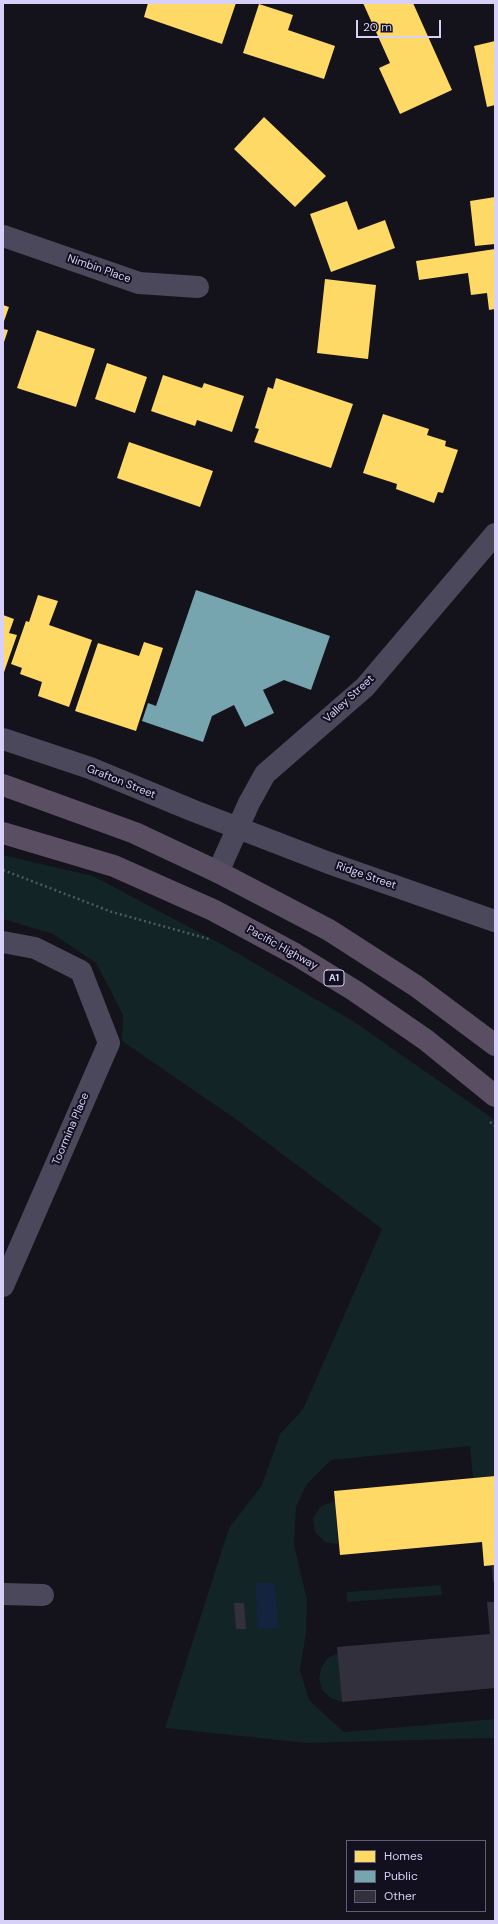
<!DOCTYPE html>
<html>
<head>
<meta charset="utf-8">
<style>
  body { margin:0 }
  #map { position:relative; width:498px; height:1924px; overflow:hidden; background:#14121a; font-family:"DM Sans",sans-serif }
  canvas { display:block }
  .frame { position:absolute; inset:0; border:4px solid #d7d1fa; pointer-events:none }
  .legend { position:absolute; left:346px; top:1840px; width:140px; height:72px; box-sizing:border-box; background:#120f1e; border:1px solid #615d76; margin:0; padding:5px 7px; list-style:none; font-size:12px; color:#d7d1fa }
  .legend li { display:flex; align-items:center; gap:8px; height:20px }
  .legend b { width:20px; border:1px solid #615d76 }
  .scale { position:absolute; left:356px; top:20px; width:85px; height:18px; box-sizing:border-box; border:2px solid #d7d1fa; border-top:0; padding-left:5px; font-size:12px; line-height:14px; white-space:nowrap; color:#d7d1fa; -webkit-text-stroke:3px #120f1e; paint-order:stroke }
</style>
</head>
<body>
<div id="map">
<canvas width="498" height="1924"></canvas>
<div class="frame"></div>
<ul class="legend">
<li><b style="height:11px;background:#ffd966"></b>Homes</li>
<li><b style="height:11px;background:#76a5af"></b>Public</li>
<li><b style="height:11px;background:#32303d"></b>Other</li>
</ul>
<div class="scale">20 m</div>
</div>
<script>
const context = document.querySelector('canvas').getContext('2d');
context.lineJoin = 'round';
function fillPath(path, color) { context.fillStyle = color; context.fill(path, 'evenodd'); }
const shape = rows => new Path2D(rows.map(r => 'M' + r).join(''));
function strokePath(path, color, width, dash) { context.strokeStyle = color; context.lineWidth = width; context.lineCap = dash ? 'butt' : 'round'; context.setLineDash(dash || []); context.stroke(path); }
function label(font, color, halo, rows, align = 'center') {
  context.font = font + ' "DM Sans",sans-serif'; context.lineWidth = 4; context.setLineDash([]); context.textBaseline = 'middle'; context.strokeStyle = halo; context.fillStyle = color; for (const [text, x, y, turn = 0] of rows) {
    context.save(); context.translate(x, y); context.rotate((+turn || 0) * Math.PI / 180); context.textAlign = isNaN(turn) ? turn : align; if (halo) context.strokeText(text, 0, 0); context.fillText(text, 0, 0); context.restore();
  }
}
fillPath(shape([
  [3,855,93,876,227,947,353,1021,495,1120,495,1476,473,1478,470,1446,331,1460,307,1484,296,1507,294,1544,307,1600,306,1633,300,1670,309,1700,344,1732,495,1719,495,1738,306,1743,165,1728,229,1528,262,1485,280,1434,303,1409,382,1229,234,1118,122,1041,123,1015,96,963,53,934,3,919],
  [335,1501,338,1544,325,1542,315,1532,313,1518,321,1506],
  [441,1585,442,1595,347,1602,346,1592],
  [338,1653,342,1702,331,1698,322,1690,319,1679,321,1668,328,1658]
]), '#122425');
fillPath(shape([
  [275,1582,278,1628,258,1629,255,1583]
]), '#14233e');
fillPath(shape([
  [148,3,236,3,222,44,144,17],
  [363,3,413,3,452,90,400,114,379,68,390,63],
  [259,4,293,15,288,30,335,46,324,79,243,53],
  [495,41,495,105,487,107,474,46],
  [264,117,326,176,295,207,234,149],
  [495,197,495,244,475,246,470,201],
  [347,201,358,230,385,220,395,248,331,272,310,214],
  [495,249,495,309,489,310,487,293,471,295,468,273,419,280,416,261],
  [325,279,376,285,368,359,317,353],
  [3,305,9,307,3,324],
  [3,329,8,330,3,345],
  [37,330,95,349,76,407,17,388],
  [107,363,147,377,135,413,95,399],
  [163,375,202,388,204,383,244,396,232,432,197,420,195,426,151,411],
  [276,378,353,404,331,468,254,442,259,429,255,428,268,387,273,389],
  [383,414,429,429,427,435,446,441,445,446,458,450,443,493,438,492,434,503,396,489,397,484,363,473],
  [129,442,213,471,200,507,117,478],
  [38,595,58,601,49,625,92,640,69,707,38,696,42,682,20,674,22,668,11,664,26,621,29,622],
  [3,615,14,619,9,633,17,635,3,675],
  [144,642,163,648,136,731,75,711,98,643,139,656],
  [495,1476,495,1565,484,1566,482,1542,340,1555,334,1491]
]), '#ffd966');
fillPath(shape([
  [196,590,330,636,311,690,284,680,263,690,274,713,245,727,234,705,212,716,203,742,142,721,148,703,156,706]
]), '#76a5af');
fillPath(shape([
  [492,1565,495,1565,495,1582,493,1582],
  [487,1602,495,1602,495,1688,342,1702,337,1647,490,1634],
  [234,1603,244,1603,246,1629,236,1629]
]), '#32303d');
strokePath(shape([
  [3,870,112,912,209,939],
  [490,1122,495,1126]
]), '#4d5963', 2.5, [2, 3]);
strokePath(shape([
  [3,236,139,283,198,287],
  [3,739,90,768,194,811,329,863,495,921],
  [218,872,249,803,265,774,365,687,495,534],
  [3,942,35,948,81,971,109,1043,3,1286],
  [3,1594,43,1595]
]), '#4a485a', 22);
strokePath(shape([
  [3,785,135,833,218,872,329,930,416,986,495,1045],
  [3,833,114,866,213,910,295,954,355,991,426,1040,495,1096]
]), '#5a4e63', 22);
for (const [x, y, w] of [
  [334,978,20]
]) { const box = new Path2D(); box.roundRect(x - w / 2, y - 8, w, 16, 3); context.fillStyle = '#120f1e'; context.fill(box); strokePath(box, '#d7d1fa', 1); }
label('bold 10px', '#d7d1fa', null, [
  ["A1",334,978]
]);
label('11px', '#d7d1fa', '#120f1e', [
  ["Nimbin Place",99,269,19],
  ["Valley Street",349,699,-43],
  ["Grafton Street",121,782,22],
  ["Ridge Street",366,876,19],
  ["Pacific Highway",282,948,29],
  ["Toormina Place",71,1129,-67]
]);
</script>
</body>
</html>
